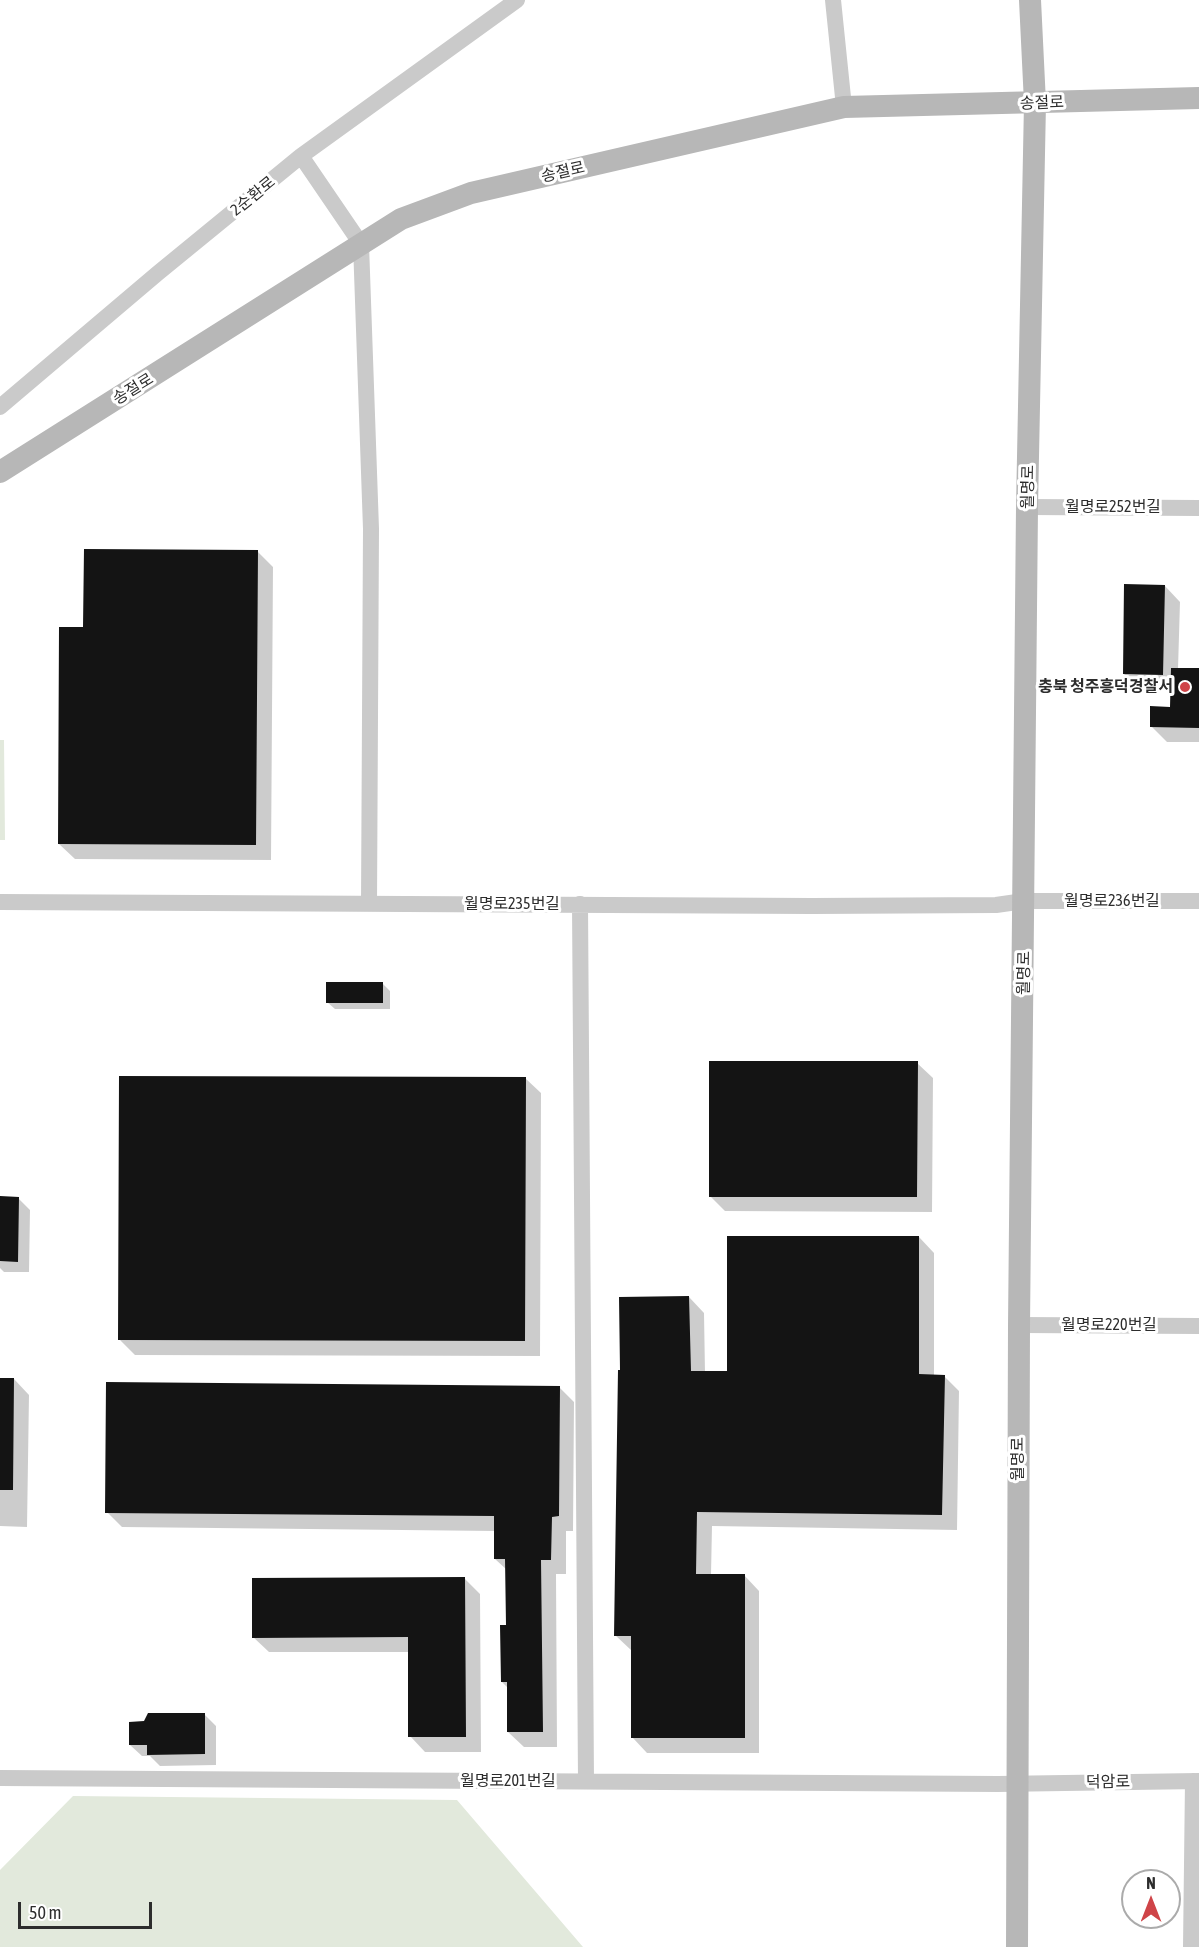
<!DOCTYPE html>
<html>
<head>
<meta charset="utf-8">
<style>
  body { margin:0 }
  #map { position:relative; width:1199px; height:1947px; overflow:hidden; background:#fff; font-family:"Asap Condensed",sans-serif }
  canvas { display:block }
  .north { position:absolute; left:1121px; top:1869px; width:60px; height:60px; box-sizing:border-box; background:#fff; border:2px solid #ababab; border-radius:50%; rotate:0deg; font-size:16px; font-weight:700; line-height:24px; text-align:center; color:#2d2d2d }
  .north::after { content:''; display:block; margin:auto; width:21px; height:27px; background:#cf4448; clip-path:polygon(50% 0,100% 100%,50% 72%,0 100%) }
  .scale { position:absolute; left:18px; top:1902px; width:134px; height:27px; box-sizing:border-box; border:3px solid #2d2d2d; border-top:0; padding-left:8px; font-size:18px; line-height:21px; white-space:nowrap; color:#2d2d2d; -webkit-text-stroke:4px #fff; paint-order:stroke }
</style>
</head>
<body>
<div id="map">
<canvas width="1199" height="1947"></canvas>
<div class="north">N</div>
<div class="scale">50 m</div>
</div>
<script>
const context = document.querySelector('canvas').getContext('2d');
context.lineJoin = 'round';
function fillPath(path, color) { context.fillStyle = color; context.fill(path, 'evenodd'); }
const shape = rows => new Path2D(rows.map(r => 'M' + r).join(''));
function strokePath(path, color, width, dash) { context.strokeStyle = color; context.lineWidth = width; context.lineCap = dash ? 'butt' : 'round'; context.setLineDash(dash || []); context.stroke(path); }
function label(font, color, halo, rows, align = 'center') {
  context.font = font + ' "Asap Condensed","Noto Sans KR",sans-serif'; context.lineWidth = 6; context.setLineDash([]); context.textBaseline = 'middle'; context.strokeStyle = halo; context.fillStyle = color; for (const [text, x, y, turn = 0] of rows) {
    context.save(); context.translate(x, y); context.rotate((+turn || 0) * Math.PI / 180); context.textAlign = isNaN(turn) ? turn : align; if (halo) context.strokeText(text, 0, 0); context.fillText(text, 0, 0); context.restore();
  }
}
fillPath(shape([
  [0,740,4,740,5,840,0,840],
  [73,1796,457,1800,583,1947,0,1947,0,1870]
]), '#e2e9dc');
fillPath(shape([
  [258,552,273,567,271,860,75,859,59,844,85,629],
  [1165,586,1180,602,1178,669,1199,670,1199,742,1167,742,1151,726,1172,708,1172,690,1140,689,1124,674],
  [383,984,390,991,390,1009,335,1009,327,1002],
  [917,1063,933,1078,932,1212,725,1211,710,1196],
  [525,1078,541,1093,540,1356,135,1355,120,1340],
  [0,1198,18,1198,30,1210,29,1272,4,1272,0,1268],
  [919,1237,934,1253,934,1376,944,1376,959,1391,957,1530,712,1526,711,1575,744,1575,759,1591,759,1753,647,1753,632,1737,632,1651,615,1635,689,1297,704,1313,705,1373,729,1373],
  [0,1379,14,1379,29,1395,27,1527,0,1526],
  [559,1387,574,1402,573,1531,566,1531,566,1574,556,1574,557,1747,524,1747,508,1732,508,1688,502,1682,507,1627,507,1570,495,1559,495,1531,122,1527,107,1512],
  [465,1579,480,1594,481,1752,425,1752,410,1736,409,1652,269,1652,253,1637],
  [204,1714,216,1726,216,1765,160,1766,150,1756,142,1756,130,1745]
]), '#0003');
fillPath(shape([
  [84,549,258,550,256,845,58,844,59,627,83,627],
  [1124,584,1165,585,1163,675,1123,674],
  [1171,668,1199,668,1199,728,1150,727,1150,706,1170,707],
  [326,982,383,982,383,1003,326,1003],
  [709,1061,918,1061,917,1197,709,1197],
  [119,1076,526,1077,525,1341,118,1340],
  [0,1196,19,1197,18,1262,0,1261],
  [727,1236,919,1236,919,1374,945,1375,942,1515,697,1512,696,1574,745,1574,745,1738,631,1738,631,1636,614,1636,618,1370,620,1370,619,1297,689,1296,691,1371,727,1371],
  [0,1378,14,1378,13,1490,0,1490],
  [106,1382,560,1386,559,1516,552,1517,551,1560,541,1560,543,1732,507,1732,507,1682,501,1682,500,1625,506,1625,505,1559,494,1559,494,1516,105,1513],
  [465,1577,466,1737,408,1737,408,1637,252,1638,252,1578],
  [148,1713,205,1713,205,1754,147,1755,147,1745,129,1745,129,1722,144,1721]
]), '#141414');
strokePath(shape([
  [833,0,844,107],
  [301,156,361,244,371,529,369,903],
  [0,407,158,273,301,156,517,0],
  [1027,507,1199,508],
  [0,902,812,906,996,905,1024,901,1199,901],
  [580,904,586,1781],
  [1019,1325,1199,1326],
  [0,1778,998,1784,1199,1781],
  [1191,1947,1193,1781]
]), '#cacaca', 16);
strokePath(shape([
  [0,472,401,219,471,193,844,107,1199,98],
  [1017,1947,1019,1325,1027,507,1035,103,1030,0]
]), '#b7b7b7', 22);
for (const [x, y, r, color] of [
  [1185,687,6,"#cf4448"]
]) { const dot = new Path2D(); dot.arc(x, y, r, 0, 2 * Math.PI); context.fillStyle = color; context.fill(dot); strokePath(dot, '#fff', 2); }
label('16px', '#2d2d2d', '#fff', [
  ["송절로",1042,103,-2],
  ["송절로",563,172,-13],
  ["2순환로",253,196,-39],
  ["송절로",133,389,-32],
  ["월명로",1028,487,-89],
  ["월명로252번길",1113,507],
  ["월명로236번길",1112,901],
  ["월명로235번길",512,904],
  ["월명로",1024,973,-89],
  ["월명로220번길",1109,1325],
  ["월명로",1018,1459,-90],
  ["월명로201번길",508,1781],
  ["덕암로",1108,1782,-1]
]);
label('bold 16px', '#2d2d2d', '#fff', [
  ["충북 청주흥덕경찰서",1173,687]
], 'right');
</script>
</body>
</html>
